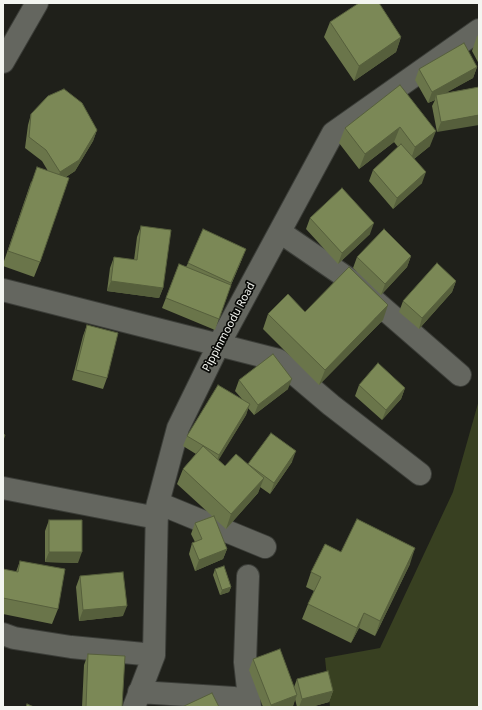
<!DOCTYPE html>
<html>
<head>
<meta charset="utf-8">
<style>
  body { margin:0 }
  #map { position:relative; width:482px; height:710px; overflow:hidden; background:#1f201a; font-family:"Noto Sans",sans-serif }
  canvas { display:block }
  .frame { position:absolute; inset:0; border:4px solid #f3f5f0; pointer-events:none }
</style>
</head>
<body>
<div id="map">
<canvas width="482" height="710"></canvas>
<div class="frame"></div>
</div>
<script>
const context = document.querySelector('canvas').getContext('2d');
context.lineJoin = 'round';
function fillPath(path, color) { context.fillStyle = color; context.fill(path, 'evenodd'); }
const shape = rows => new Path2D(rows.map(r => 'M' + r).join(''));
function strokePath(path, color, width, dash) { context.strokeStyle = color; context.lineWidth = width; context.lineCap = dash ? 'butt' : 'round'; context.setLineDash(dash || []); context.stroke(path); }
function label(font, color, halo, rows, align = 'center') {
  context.font = font + ' "Noto Sans",sans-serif'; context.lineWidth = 3.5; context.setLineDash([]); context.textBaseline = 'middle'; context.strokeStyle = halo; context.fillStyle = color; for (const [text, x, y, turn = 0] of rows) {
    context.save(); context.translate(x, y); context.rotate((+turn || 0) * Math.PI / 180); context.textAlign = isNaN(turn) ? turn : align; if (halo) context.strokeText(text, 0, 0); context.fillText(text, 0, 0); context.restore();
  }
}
fillPath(shape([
  [479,400,479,707,330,707,325,658,380,648,453,492]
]), '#384021');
const minor = shape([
  [3,62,37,3],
  [280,232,353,282,460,375],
  [3,290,278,360,331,405,420,474],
  [3,488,157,518],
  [158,503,265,547],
  [248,576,245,662,250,707],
  [3,634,14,638,71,647,154,655],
  [139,692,234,698,250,707],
  [134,707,154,655,157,507,178,428,219,344,333,133,479,30]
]);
strokePath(minor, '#3c3e39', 24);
strokePath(minor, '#64665f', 22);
fillPath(shape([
  [330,22,401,37,396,52,354,81,324,37],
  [479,35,479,64,472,51,477,36],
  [477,67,473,78,445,93,479,87,437,132,432,106,435,100,428,103,415,80,419,69],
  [400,85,430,146,414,159,422,183,393,209,369,181,373,170,398,147,394,142,359,169,339,143,345,128],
  [31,114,97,130,93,141,75,171,66,177,40,262,34,277,3,266,3,264,31,182,48,171,42,161,25,148,28,125],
  [310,218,370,234,338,264,306,229],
  [141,226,163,288,159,298,107,291,110,268,114,257,134,260,137,237],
  [411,256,407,267,381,295,353,268,357,257],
  [242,259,231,285,215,330,162,308,179,264,186,267,188,263],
  [456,281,452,292,419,329,399,312,403,301],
  [305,312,383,320,319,385,263,329,268,314],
  [87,325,107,378,103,389,72,380,83,336],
  [239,380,288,389,254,415,248,408,246,415,218,460,225,466,292,462,270,494,260,487,258,493,226,529,215,519,227,549,223,559,195,571,189,554,192,543,195,542,191,534,195,523,212,516,177,484,183,469,196,454,183,446,187,436,242,399,235,391],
  [359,385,405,388,401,399,382,420,355,396],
  [49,520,78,563,45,562,45,531],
  [341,552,410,564,375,636,359,628,351,643,302,619,308,604,314,591,306,587,311,572],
  [20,561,58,609,52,624,3,614,3,569,16,572],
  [215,569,231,587,229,592,220,595,213,575],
  [80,576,123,616,79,621,76,587],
  [88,654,122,707,82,707,84,665],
  [253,659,294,687,297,679,333,691,329,702,311,707,297,707,295,699,293,706,290,707,263,707,249,670]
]), '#6a754a');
fillPath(shape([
  [401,37,396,52,354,81,359,66],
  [477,67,473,78,437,98,436,95,435,100,428,103,432,92],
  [479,115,479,125,437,132,441,122],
  [400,127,394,142,359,169,365,154],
  [97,130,93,141,75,171,56,183,60,172],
  [436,131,430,146,410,162,415,147],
  [426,172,422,183,393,209,397,198],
  [374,223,370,234,338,264,342,253],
  [246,249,242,259,227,294,231,283],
  [411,256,407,267,381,295,385,284],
  [111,281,163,288,159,298,107,291],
  [456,281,452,292,419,329,422,318],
  [388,305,383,320,319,385,325,370],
  [292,379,288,389,254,415,258,405],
  [405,388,401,399,382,420,386,410],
  [250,404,246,415,215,466,219,455],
  [296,451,292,462,270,494,274,483],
  [264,478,258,493,226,529,231,514],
  [415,548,410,564,375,636,380,621],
  [227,549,223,559,195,571,199,560],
  [49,552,82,552,78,563,45,562],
  [231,587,229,592,220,595,222,590],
  [127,606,123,616,79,621,83,610],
  [364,613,359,628,351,643,357,628],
  [333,691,329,702,311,707,299,707,302,699],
  [297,695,293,706,290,707,270,707,271,705]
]), '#565f3c');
const building = shape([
  [359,3,379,3,401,37,359,66,330,22,359,3],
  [464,43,477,67,432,92,419,69,464,43],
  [400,85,436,131,415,147,400,127,365,154,345,128,400,85],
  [479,87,479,115,441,122,436,95,479,87],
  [64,89,82,103,97,130,79,160,60,172,46,150,29,137,31,114,48,96,64,89],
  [401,144,426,172,397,198,373,170,401,144],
  [37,167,69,178,40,262,8,251,37,167],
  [342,188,374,223,342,253,310,218,342,188],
  [141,226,171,230,163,288,111,281,114,257,137,260,141,226],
  [203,229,246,249,231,283,188,263,203,229],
  [384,229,411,256,385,284,357,257,384,229],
  [437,263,456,281,422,318,403,301,437,263],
  [179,264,231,285,219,319,166,298,179,264],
  [349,267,388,305,325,370,268,314,288,294,305,312,349,267],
  [87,325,118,333,107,378,76,370,87,325],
  [273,354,292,379,258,405,239,380,273,354],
  [378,363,405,388,386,410,359,385,378,363],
  [218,385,250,404,219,455,187,436,218,385],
  [271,433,296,451,274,483,248,464,271,433],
  [3,434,5,435,3,440,3,434],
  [203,446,225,466,236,454,264,478,231,514,183,469,203,446],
  [214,516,227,549,199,560,192,543,202,539,195,523,214,516],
  [357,519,415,548,380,621,364,613,357,628,308,604,321,577,311,572,325,544,341,552,357,519],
  [49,520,82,520,82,552,49,552,49,520],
  [20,561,65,569,58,609,3,598,3,569,18,572,20,561],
  [224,566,231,587,222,590,215,569,224,566],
  [123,572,127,606,83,610,80,576,123,572],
  [280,649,297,695,271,705,253,659,280,649],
  [88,654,125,656,122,707,86,707,88,654],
  [328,671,333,691,302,699,297,679,328,671],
  [212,693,219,707,182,707,212,693],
  [27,704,34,707,26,707,27,704]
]);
fillPath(building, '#7b8856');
strokePath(building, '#565f3c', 1);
label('11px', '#f3f5f0', '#090a07', [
  ["Pippinmoodu Road",229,327,-62]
]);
</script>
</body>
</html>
